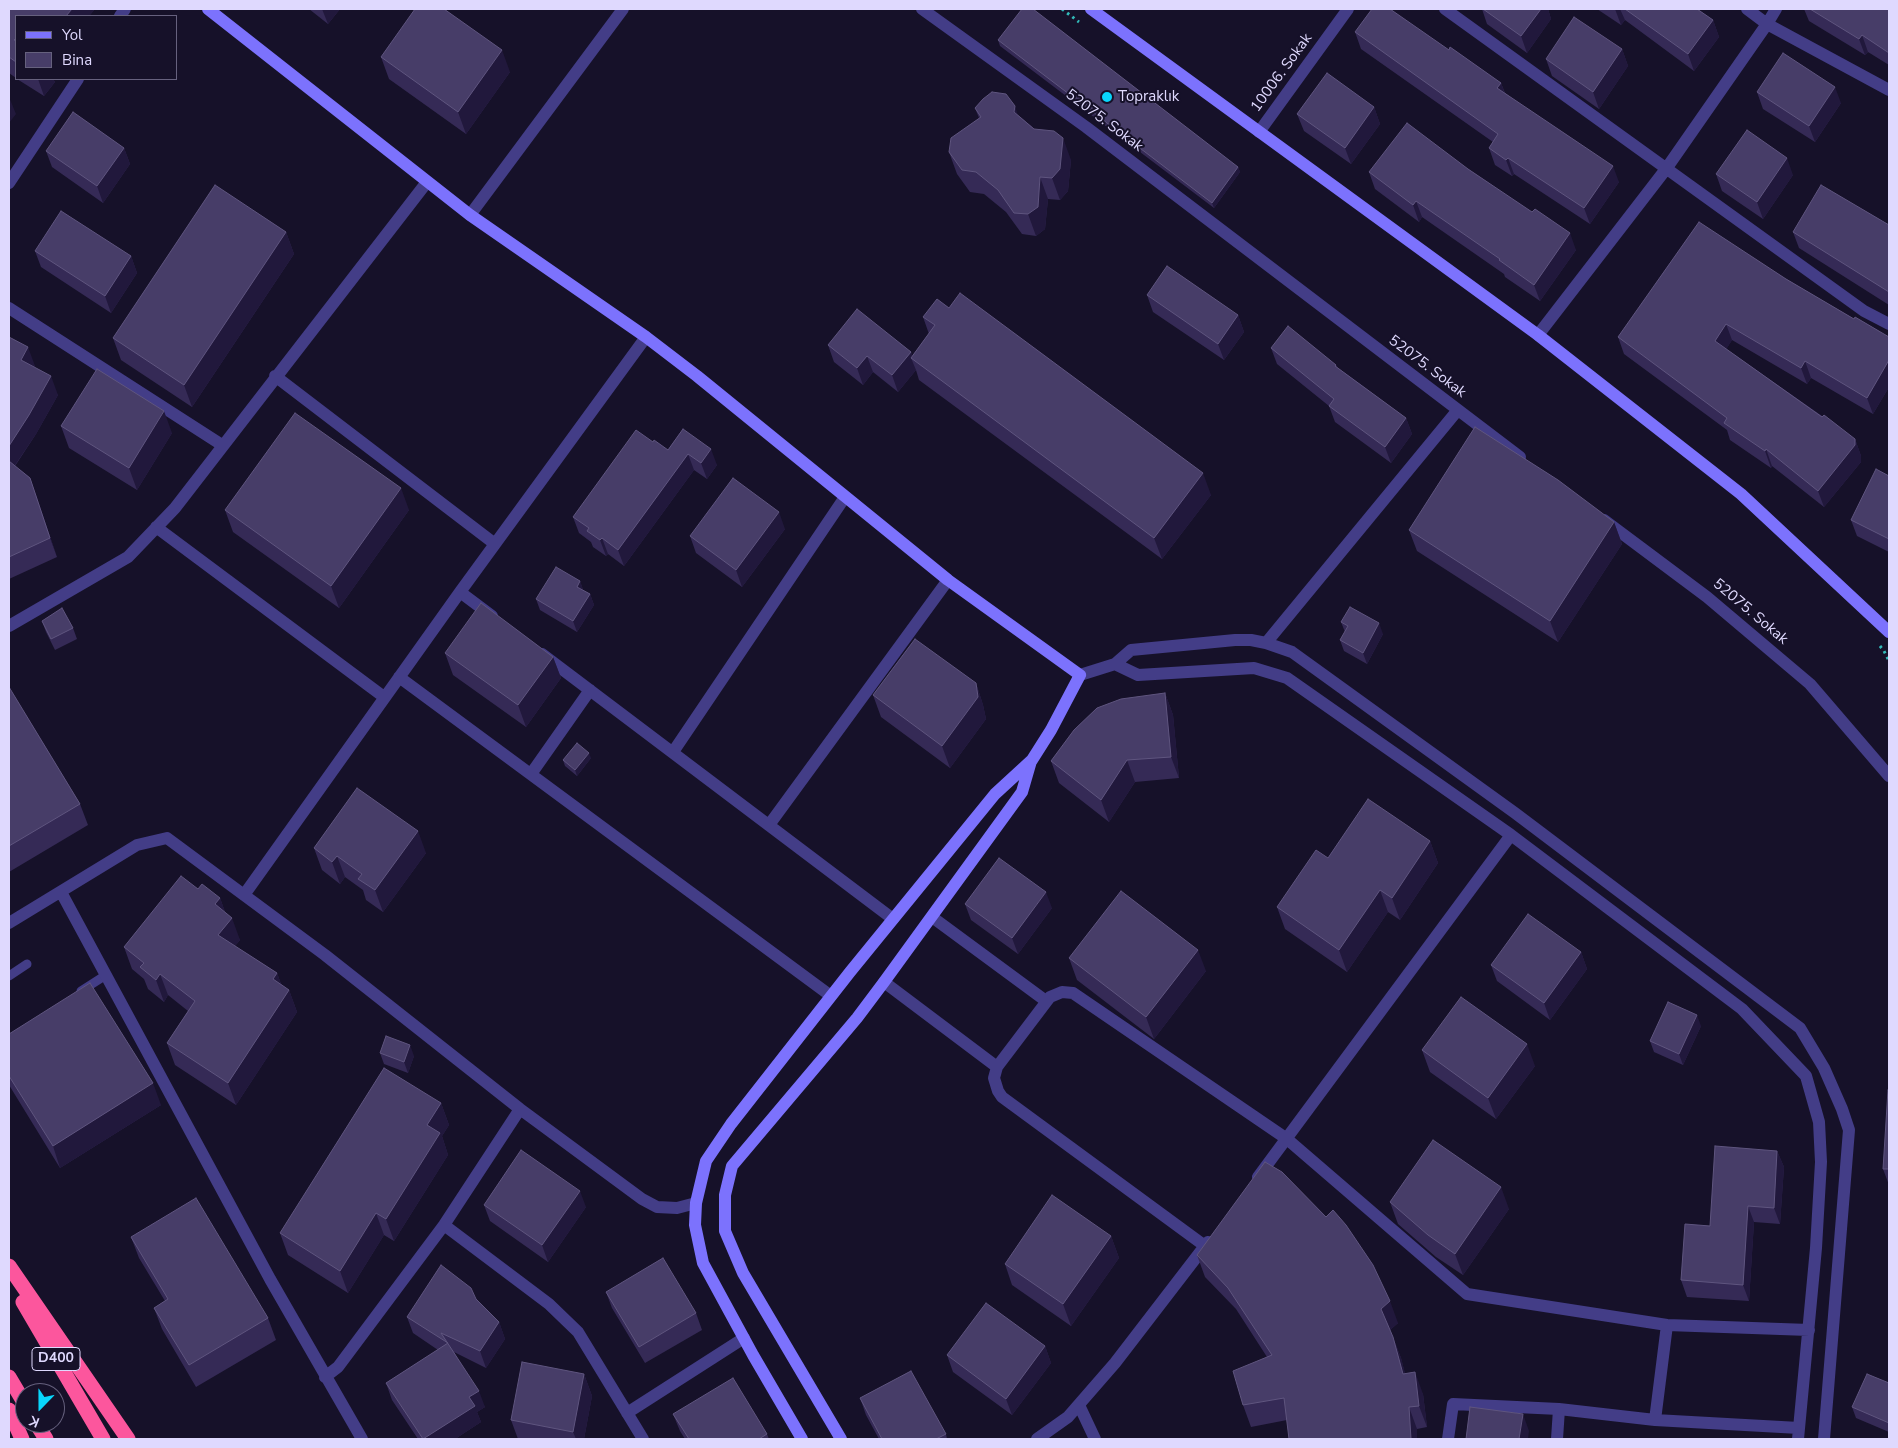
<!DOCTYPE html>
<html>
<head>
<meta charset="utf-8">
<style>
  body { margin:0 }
  #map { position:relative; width:1898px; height:1448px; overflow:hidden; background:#161129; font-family:"Nunito Sans",sans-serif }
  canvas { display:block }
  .frame { position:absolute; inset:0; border:10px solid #dfd9fe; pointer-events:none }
  .legend { position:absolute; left:15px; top:15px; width:162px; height:65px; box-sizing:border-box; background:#161129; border:1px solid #66617e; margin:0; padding:6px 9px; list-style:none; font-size:15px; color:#dfd9fe }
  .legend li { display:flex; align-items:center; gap:10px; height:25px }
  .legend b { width:25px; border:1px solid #66617e }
  .north { position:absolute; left:15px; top:1383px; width:50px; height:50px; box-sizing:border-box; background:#161129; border:1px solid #66617e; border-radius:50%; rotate:202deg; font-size:14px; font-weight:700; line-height:20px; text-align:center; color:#dfd9fe }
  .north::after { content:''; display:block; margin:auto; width:18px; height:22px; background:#09d6fb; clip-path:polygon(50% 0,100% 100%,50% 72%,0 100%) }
</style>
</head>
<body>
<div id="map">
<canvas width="1898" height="1448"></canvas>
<div class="frame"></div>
<ul class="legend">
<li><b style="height:6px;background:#7c72fd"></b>Yol</li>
<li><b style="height:14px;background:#473d68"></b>Bina</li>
</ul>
<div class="north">K</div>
</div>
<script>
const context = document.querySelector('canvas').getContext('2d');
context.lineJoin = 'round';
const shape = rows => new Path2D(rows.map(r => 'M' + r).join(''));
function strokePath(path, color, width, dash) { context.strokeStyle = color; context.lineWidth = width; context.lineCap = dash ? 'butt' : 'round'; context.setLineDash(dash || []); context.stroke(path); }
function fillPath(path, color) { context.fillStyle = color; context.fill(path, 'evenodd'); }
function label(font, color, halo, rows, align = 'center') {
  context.font = font + ' "Nunito Sans",sans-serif'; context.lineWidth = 4; context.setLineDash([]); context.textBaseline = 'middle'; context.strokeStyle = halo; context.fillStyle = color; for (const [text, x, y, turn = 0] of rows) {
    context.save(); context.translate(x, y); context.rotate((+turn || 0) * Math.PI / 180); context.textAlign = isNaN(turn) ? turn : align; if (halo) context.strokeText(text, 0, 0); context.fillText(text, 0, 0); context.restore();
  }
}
strokePath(shape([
  [1062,9,1079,22],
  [1880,646,1884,651,1889,661]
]), '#32b9b8', 3, [2.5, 4]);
strokePath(shape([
  [9,976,27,964],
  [81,991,106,975]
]), '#433d87', 9);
strokePath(shape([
  [922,9,1086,127,1520,457],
  [1445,9,1864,311,1889,324],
  [1747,9,1767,24,1889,90],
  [120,16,125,9],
  [1259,132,1348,9],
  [9,183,78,79],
  [470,215,623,9],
  [9,308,222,445],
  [1538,335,1666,169,1767,24,1776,9],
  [275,376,495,544],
  [1604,520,1707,597,1810,684,1889,776],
  [156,527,384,697],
  [460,592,492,616],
  [9,626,128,557,175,508,427,182],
  [1266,643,1457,411],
  [542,654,893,919],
  [1115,664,1138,675,1254,668,1287,678,1511,835,1742,1009,1806,1076,1819,1122,1821,1162,1816,1248,1798,1439],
  [1080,675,1115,664,1131,650,1235,640,1251,640,1266,643,1292,652,1515,813,1800,1028,1824,1068,1842,1109,1849,1130,1824,1439],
  [399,677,831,996],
  [673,752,845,497],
  [531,774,590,690],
  [769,825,948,580],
  [61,892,270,1279,362,1439],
  [244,895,460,592,646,337],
  [932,917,1046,1001],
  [9,923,137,845,167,838,325,955,520,1109,642,1199,657,1207,677,1208,696,1203],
  [884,982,997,1067],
  [1258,1177,1511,835],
  [444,1225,549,1304,578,1332,643,1439],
  [1205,1246,1002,1097,998,1091,994,1078,997,1067,1050,997,1062,992,1073,993,1287,1139,1467,1294,1667,1325,1809,1330],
  [325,1377,338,1367,444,1225,520,1109],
  [1079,1405,1095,1439],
  [627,1413,744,1338],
  [1655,1420,1667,1325],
  [1037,1439,1068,1417,1115,1363,1208,1242],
  [1448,1439,1453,1404,1559,1409,1655,1420,1799,1428],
  [1557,1439,1559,1409]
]), '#433d87', 12);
strokePath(shape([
  [208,9,470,215,646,337,697,376,948,580,1080,675,1051,730,1032,760,995,794,850,972,731,1124,706,1161,696,1203,695,1225,703,1263,753,1355,802,1439],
  [1091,9,1538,335,1741,494,1889,632],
  [841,1439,743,1273,725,1231,725,1195,732,1166,857,1018,884,982,1022,792,1031,761]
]), '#7c72fd', 12);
strokePath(shape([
  [9,1266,128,1439],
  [23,1302,103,1439],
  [9,1377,25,1404],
  [9,1410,22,1439],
  [36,1423,46,1439]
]), '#fc569d', 15);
fillPath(shape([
  [9,9,95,9,89,16,16,16,16,78,9,73],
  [309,9,340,9,328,24],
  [1482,9,1548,9,1551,19,1527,53,1487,24],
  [1597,9,1697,9,1713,20,1719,37,1694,71,1625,20,1621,25],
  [1804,9,1889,9,1889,65,1868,52,1865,55,1809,21],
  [1355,32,1449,50,1501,83,1505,93,1619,182,1590,224,1514,174,1512,176,1495,165,1489,148,1493,142,1361,49],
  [998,40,1238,167,1240,172,1214,208,1000,46],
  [1622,49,1628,66,1599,109,1552,76,1546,59],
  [381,57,510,72,466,134,389,79],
  [17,79,53,79,55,82,44,96],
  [1757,92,1841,103,1815,142,1763,109],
  [1374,107,1380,124,1351,164,1304,131,1297,114],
  [975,108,1018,115,1071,160,1068,191,1060,200,1048,199,1045,229,1036,236,1022,234,1006,212,984,194,970,192,957,174,949,152,979,118],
  [124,148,130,164,103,203,52,167,46,151],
  [1468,169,1576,250,1540,301,1505,277,1504,274,1422,217,1419,222,1375,189,1369,172],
  [1716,174,1793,175,1763,219,1722,191],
  [1889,225,1889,305,1799,248,1793,232],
  [286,232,294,254,192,407,121,360,113,338],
  [35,251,131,256,137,273,111,313,41,267],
  [1786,279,1854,319,1889,337,1889,387,1873,414,1811,378,1807,384,1732,340,1726,349,1855,439,1861,456,1861,462,1824,507,1772,466,1771,468,1730,440,1727,430,1624,354,1618,337],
  [1147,295,1238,315,1244,332,1224,360,1153,312],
  [923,317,1211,495,1162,559,919,380,916,370,898,392,873,372,863,385,834,362,828,345,911,352,912,356,929,334],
  [9,337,35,366,34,367,58,395,36,434,15,466,30,478,57,557,9,579],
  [1271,348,1336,365,1338,368,1406,418,1412,434,1391,463,1335,422,1329,406,1277,364],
  [61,426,172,433,137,490,69,448],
  [683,429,717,465,707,479,694,470,624,566,608,554,606,556,593,547,591,542,579,533,573,517,653,442,668,450],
  [1889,476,1889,552,1857,536,1851,520],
  [225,510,409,510,339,608,233,532],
  [1614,522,1622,544,1558,642,1417,551,1409,530],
  [785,529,742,587,696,553,690,536],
  [580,581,583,590,590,594,594,605,577,632,540,610,536,599],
  [42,621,73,628,77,639,55,650,46,632],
  [1341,622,1383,634,1367,664,1344,651,1340,640,1345,632],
  [445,653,553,657,561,678,526,727,453,675],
  [976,683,983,705,986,719,950,768,881,717,873,695],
  [9,684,11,691,80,804,88,825,9,872],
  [1165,693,1173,715,1179,778,1135,782,1109,822,1059,783,1051,761],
  [591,758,577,776,565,766,563,760],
  [1430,841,1438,863,1400,920,1388,912,1347,972,1285,929,1277,907,1328,858],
  [314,848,426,853,383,912,366,900,363,890,345,877,340,884,322,870],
  [198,889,220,898,225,912,240,940,235,946,277,973,281,984,289,990,297,1012,236,1105,175,1065,167,1043,188,1011,168,995,164,1002,148,989,144,979,132,969,124,947],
  [965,904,1052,908,1018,954,971,920],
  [1581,952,1587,969,1550,1020,1497,981,1491,965],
  [1069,958,1206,971,1154,1039,1077,980],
  [1701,1026,1683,1065,1654,1052,1650,1041],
  [9,1034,161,1105,60,1168,9,1085],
  [1422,1050,1535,1066,1496,1119,1430,1072],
  [380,1053,414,1056,408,1073,384,1064],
  [1889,1090,1889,1185,1883,1169],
  [441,1103,449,1125,442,1136,448,1155,394,1241,384,1235,348,1293,288,1255,280,1233],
  [1777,1151,1784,1167,1780,1224,1754,1222,1749,1301,1687,1297,1681,1280,1710,1226],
  [1390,1202,1509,1209,1463,1275,1436,1257,1398,1224],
  [484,1205,586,1207,548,1262,490,1221],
  [1111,1236,1119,1258,1071,1326,1012,1285,1005,1264],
  [131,1237,268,1318,276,1340,196,1387,162,1329,154,1308,165,1301,139,1258],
  [1197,1255,1398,1323,1390,1330,1401,1358,1405,1374,1423,1394,1427,1427,1417,1429,1417,1439,1289,1439,1287,1420,1251,1427,1243,1405,1267,1357,1236,1309,1205,1277],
  [606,1292,696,1313,702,1330,645,1363,612,1308],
  [476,1299,499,1322,505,1339,486,1368,454,1352,485,1407,477,1412,481,1422,455,1439,418,1439,392,1400,386,1383,438,1350,413,1333,407,1317],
  [1045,1346,1051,1363,1012,1415,953,1372,947,1355],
  [584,1374,592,1396,584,1439,518,1439,511,1420],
  [1889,1383,1889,1432,1856,1418,1852,1407],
  [860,1398,946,1434,947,1439,879,1439,866,1415],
  [673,1414,767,1434,769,1439,685,1439,680,1431]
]), '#352a56');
fillPath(shape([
  [72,9,95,9,89,16,66,16],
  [322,9,340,9,328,24],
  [1541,9,1548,9,1551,19,1527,53,1521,36],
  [1615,9,1620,9,1625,20,1621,25],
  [1713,20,1719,37,1694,71,1688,54],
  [1862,35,1868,52,1865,55,1859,39],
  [1622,49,1628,66,1599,109,1593,92],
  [502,50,510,72,466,134,458,112],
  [38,79,53,79,55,82,44,96],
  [1501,83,1507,100,1497,88],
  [1835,87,1841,103,1815,142,1809,126],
  [9,97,16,114,9,123],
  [1015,106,1022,128,1014,112],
  [1374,107,1380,124,1351,164,1345,148],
  [1063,138,1071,160,1068,191,1060,200,1052,178],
  [124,148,130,164,103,203,97,186],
  [1508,158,1514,174,1512,176,1506,160],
  [1787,158,1793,175,1763,219,1757,202],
  [1613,166,1619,182,1590,224,1584,208],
  [1238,167,1240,172,1214,208,1212,203],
  [1040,177,1048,199,1045,229,1036,236,1028,214],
  [1416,201,1422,217,1419,222,1413,205],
  [286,232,294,254,192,407,184,385],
  [1570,233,1576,250,1540,301,1534,285],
  [131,256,137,273,111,313,105,296],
  [1238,315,1244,332,1224,360,1218,344],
  [1726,324,1732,340,1721,358,1715,341],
  [28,347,35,366,28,379,21,360],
  [911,352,914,360,911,358,916,370,898,392,892,375],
  [867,356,873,372,863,385,857,368],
  [1889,360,1889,387,1873,414,1867,398],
  [1805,361,1811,378,1807,384,1801,368],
  [51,376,58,395,36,434,9,474,9,446],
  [164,411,172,433,137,490,129,468],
  [1406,418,1412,434,1391,463,1385,447],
  [1855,439,1861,456,1861,462,1824,507,1818,491],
  [711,449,717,465,707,479,701,463],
  [1766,449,1772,466,1771,468,1765,451],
  [688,454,694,470,624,566,618,550],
  [1203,473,1211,495,1162,559,1154,538],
  [30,478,37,497,57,557,50,538],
  [401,488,409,510,339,608,331,586],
  [779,512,785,529,742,587,736,570],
  [1614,522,1622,544,1558,642,1550,621],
  [602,538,608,554,606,556,600,540],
  [580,581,584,592,577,587],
  [590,594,594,605,577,632,573,621],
  [1379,623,1383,634,1367,664,1363,653],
  [553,657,561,678,526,727,518,705],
  [976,683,983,705,986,719,950,768,942,746],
  [1165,693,1173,715,1179,778,1171,757],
  [589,753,591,758,577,776,575,770],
  [1127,760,1135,782,1109,822,1101,800],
  [418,831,426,853,383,912,375,890],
  [1430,841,1438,863,1400,920,1392,898],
  [337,856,345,877,340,884,332,862],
  [1380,890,1388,912,1347,972,1339,950],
  [1046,892,1052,908,1018,954,1012,938],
  [220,898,228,920,215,904],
  [232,918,240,940,226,957,218,935],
  [1198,950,1206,971,1154,1039,1146,1017],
  [1581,952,1587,969,1550,1020,1544,1003],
  [277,973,285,995,273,979],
  [160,974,168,995,164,1002,156,980],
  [289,990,297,1012,236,1105,228,1083],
  [1697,1015,1701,1026,1683,1065,1679,1054],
  [1527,1044,1535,1066,1496,1119,1488,1098],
  [410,1045,414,1056,408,1073,404,1062],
  [153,1083,161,1105,60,1168,53,1146],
  [441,1103,449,1125,442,1136,448,1155,394,1241,386,1219,427,1125],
  [1777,1151,1784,1167,1780,1224,1774,1208],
  [1501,1187,1509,1209,1463,1275,1455,1254],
  [580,1191,586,1207,548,1262,542,1245],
  [1748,1206,1754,1222,1749,1301,1743,1285],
  [376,1213,384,1235,348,1293,340,1271],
  [1111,1236,1119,1258,1071,1326,1063,1304],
  [1390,1301,1398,1323,1389,1331,1381,1309],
  [499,1322,505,1339,486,1368,480,1351],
  [1393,1337,1401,1358,1411,1396,1403,1374],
  [1045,1346,1051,1363,1012,1415,1006,1399],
  [1415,1372,1423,1394,1427,1427,1419,1406],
  [584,1374,592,1396,584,1439,576,1439,573,1432],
  [479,1391,485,1407,477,1412,481,1422,455,1439,423,1439,469,1397],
  [1409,1407,1417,1429,1417,1439,1411,1439],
  [1523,1414,1529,1431,1528,1439,1519,1439]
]), '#21183c');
const building = shape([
  [9,9,72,9,66,16,16,16,16,38,14,40,16,41,16,62,9,57,9,9],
  [415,9,444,9,502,50,458,112,381,57,415,9],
  [1022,9,1033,9,1238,167,1212,203,998,40,1022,9],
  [1372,9,1390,9,1449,50,1450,47,1501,83,1497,88,1613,166,1584,208,1508,158,1506,160,1489,148,1498,134,1355,32,1372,9],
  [1483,9,1541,9,1521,36,1483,9],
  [1625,9,1697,9,1713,20,1688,54,1625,9],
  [1810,9,1889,9,1889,53,1862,35,1859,39,1810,9],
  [1574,17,1622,49,1593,92,1546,59,1574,17],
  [1783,53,1835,87,1809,126,1757,92,1783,53],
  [1327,73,1374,107,1345,148,1297,114,1327,73],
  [992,92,1006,94,1015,106,1014,112,1034,129,1054,131,1063,138,1060,169,1052,178,1040,177,1038,207,1028,214,1014,213,998,190,976,172,962,170,949,152,951,138,981,117,975,108,983,99,992,92],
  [73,112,124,148,97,186,46,151,73,112],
  [1407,123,1468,169,1532,212,1535,209,1570,233,1534,285,1499,260,1500,259,1416,201,1413,205,1369,172,1407,123],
  [1747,130,1787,158,1757,202,1716,174,1747,130],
  [215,185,286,232,184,385,113,338,215,185],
  [1821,185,1889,225,1889,292,1793,232,1821,185],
  [61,211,131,256,105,296,35,251,61,211],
  [1699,222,1786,279,1854,319,1855,317,1889,337,1889,360,1867,398,1805,361,1801,368,1726,324,1715,341,1822,417,1824,415,1855,439,1855,445,1818,491,1766,449,1765,451,1724,423,1727,418,1618,337,1699,222],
  [1167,266,1238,315,1218,344,1147,295,1167,266],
  [960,293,1203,473,1154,538,911,358,935,325,923,317,937,299,949,308,960,293],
  [857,309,911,352,892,375,867,356,857,368,828,345,857,309],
  [1288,326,1336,365,1335,366,1406,418,1385,447,1329,406,1334,399,1271,348,1288,326],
  [9,337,28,347,21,360,51,376,29,415,9,446,9,337],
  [97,369,164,411,129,468,61,426,97,369],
  [295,413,401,488,331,586,225,510,295,413],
  [1475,427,1558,480,1614,522,1550,621,1409,530,1475,427],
  [683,429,711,449,701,463,688,454,618,550,602,538,600,540,587,531,589,528,573,517,636,430,653,442,654,440,668,450,683,429],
  [9,461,30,478,50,538,9,557,9,461],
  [1876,469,1889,476,1889,539,1851,520,1876,469],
  [733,478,779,512,736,570,690,536,733,478],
  [556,567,580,581,577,587,590,594,573,621,536,599,556,567],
  [481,603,553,657,518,705,445,653,481,603],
  [1350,607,1379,623,1363,653,1340,640,1348,626,1341,622,1350,607],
  [62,608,73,628,51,639,42,621,62,608],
  [915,639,976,683,978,697,942,746,873,695,915,639],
  [9,687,80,804,9,846,9,687],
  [1165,693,1171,757,1127,760,1101,800,1051,761,1074,730,1097,708,1121,699,1165,693],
  [577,743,589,753,575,770,563,760,577,743],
  [357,788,418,831,375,890,358,879,362,874,337,856,332,862,314,848,357,788],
  [1368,799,1430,841,1392,898,1380,890,1339,950,1277,907,1316,850,1328,858,1368,799],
  [999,858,1046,892,1012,938,965,904,999,858],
  [181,876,198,889,202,884,220,898,215,904,232,918,218,935,277,973,273,979,289,990,228,1083,167,1043,195,1001,160,974,156,980,140,967,144,963,124,947,181,876],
  [1121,891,1198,950,1146,1017,1069,958,1121,891],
  [1528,914,1581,952,1544,1003,1491,965,1528,914],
  [90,983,153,1083,53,1146,9,1076,9,1034,90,983],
  [1461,997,1527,1044,1488,1098,1422,1050,1461,997],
  [1668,1002,1697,1015,1679,1054,1650,1041,1668,1002],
  [386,1036,410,1045,404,1062,380,1053,386,1036],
  [384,1068,441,1103,427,1125,440,1133,386,1219,376,1213,340,1271,280,1233,384,1068],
  [1888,1090,1889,1090,1889,1169,1883,1169,1888,1090],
  [1433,1140,1501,1187,1455,1254,1428,1235,1390,1202,1433,1140],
  [1715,1146,1777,1151,1774,1208,1748,1206,1743,1285,1681,1280,1685,1224,1710,1226,1715,1146],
  [521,1150,580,1191,542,1245,484,1205,521,1150],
  [1265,1162,1282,1172,1326,1217,1333,1210,1346,1225,1373,1265,1390,1301,1381,1309,1393,1337,1403,1374,1415,1372,1419,1406,1409,1407,1411,1439,1289,1439,1284,1398,1243,1405,1233,1371,1272,1355,1228,1288,1197,1255,1265,1162],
  [1052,1195,1111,1236,1063,1304,1005,1264,1052,1195],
  [196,1198,268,1318,189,1365,154,1308,168,1299,131,1237,196,1198],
  [663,1258,696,1313,639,1347,606,1292,663,1258],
  [441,1265,471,1288,476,1299,499,1322,480,1351,441,1333,479,1391,469,1397,475,1406,423,1439,386,1383,448,1343,407,1317,441,1265],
  [986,1303,1045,1346,1006,1399,947,1355,986,1303],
  [522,1362,584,1374,573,1432,511,1420,522,1362],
  [911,1371,946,1434,936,1439,882,1439,860,1398,911,1371],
  [1867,1374,1889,1383,1889,1423,1852,1407,1867,1374],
  [733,1378,767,1434,759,1439,689,1439,673,1414,733,1378],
  [1470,1407,1523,1414,1519,1439,1466,1439,1470,1407]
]);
fillPath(building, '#473d68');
strokePath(building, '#5f557f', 1);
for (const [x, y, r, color] of [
  [1107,97,6,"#09d6fb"]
]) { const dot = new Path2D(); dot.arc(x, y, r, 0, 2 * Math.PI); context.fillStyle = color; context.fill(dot); strokePath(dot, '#161129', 2); }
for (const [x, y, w] of [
  [56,1359,48]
]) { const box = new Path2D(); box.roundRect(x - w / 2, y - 11.5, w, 23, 4); context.fillStyle = '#161129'; context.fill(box); strokePath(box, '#dfd9fe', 1); }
label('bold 14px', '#dfd9fe', null, [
  ["D400",56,1359]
]);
label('15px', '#dfd9fe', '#161129', [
  ["10006. Sokak",1282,73,-54],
  ["52075. Sokak",1104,121,37],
  ["52075. Sokak",1427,367,37],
  ["52075. Sokak",1750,612,40]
]);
label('15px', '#dfd9fe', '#161129', [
  ["Topraklık",1118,97]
], 'left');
</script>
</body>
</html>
